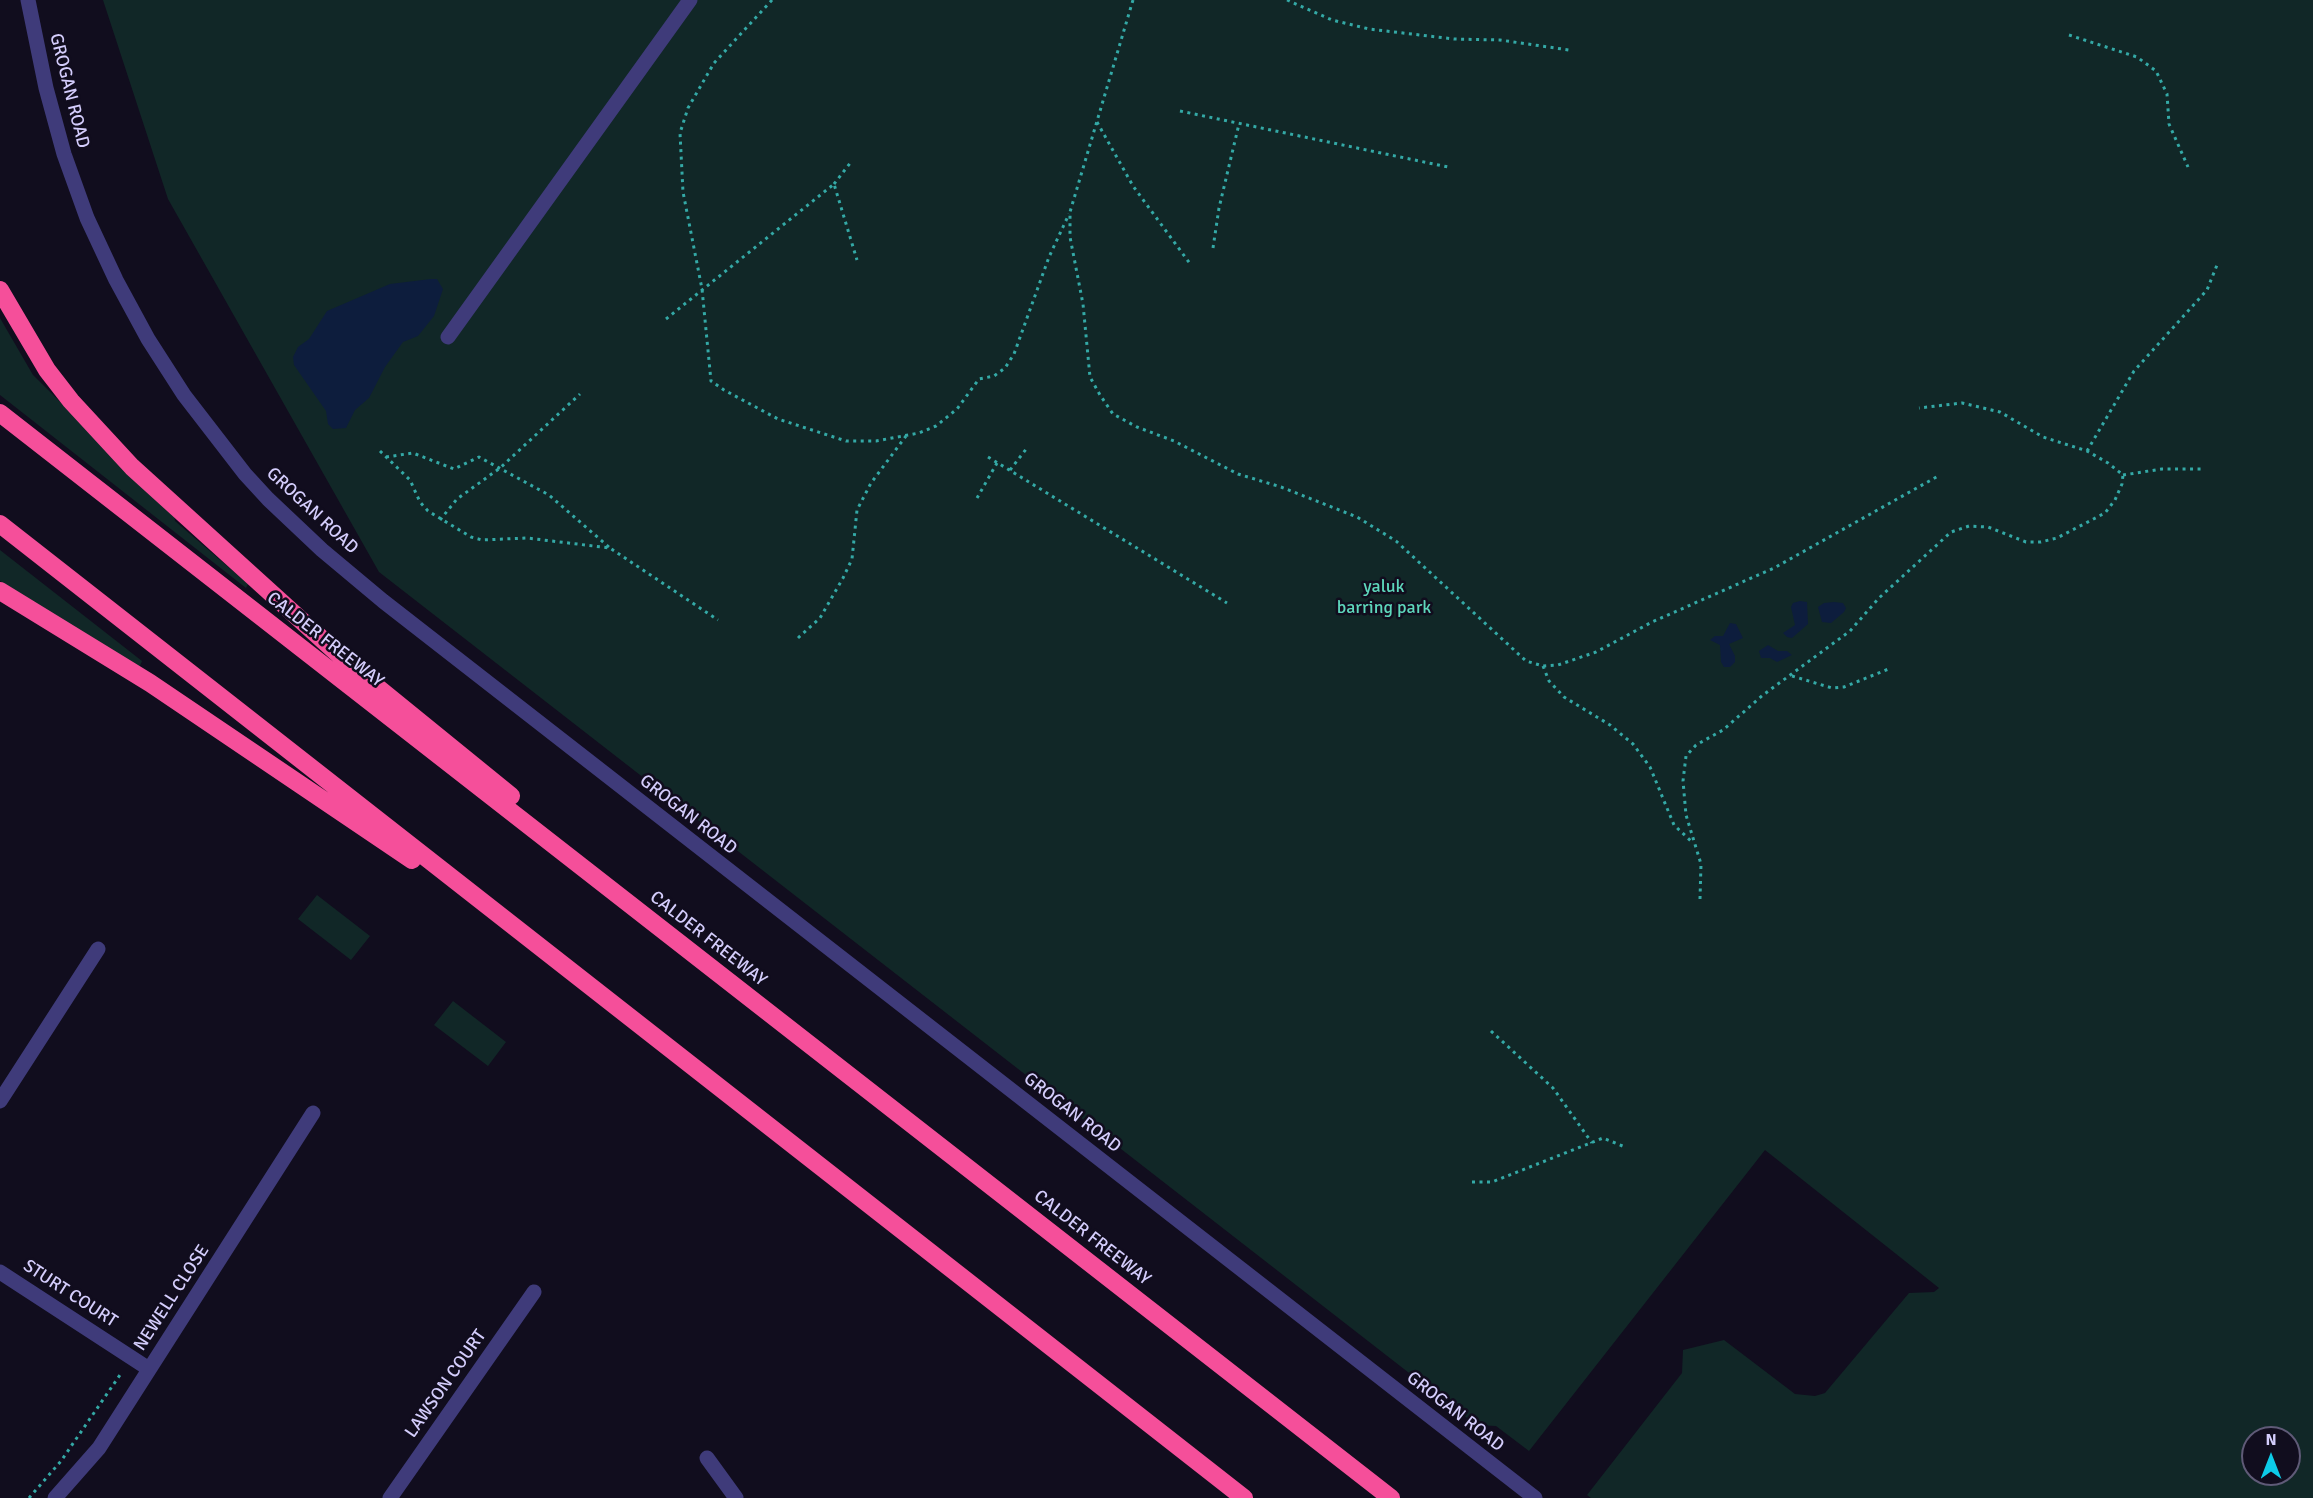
<!DOCTYPE html>
<html>
<head>
<meta charset="utf-8">
<style>
  body { margin:0 }
  #map { position:relative; width:2313px; height:1498px; overflow:hidden; background:#110d1e; font-family:Signika,sans-serif }
  canvas { display:block }
  .north { position:absolute; left:2241px; top:1426px; width:60px; height:60px; box-sizing:border-box; background:#110d1e; border:2px solid #5f5a77; border-radius:50%; rotate:0deg; font-size:16px; font-weight:700; line-height:24px; text-align:center; color:#d4cdfc }
  .north::after { content:''; display:block; margin:auto; width:21px; height:27px; background:#0dcbe8; clip-path:polygon(50% 0,100% 100%,50% 72%,0 100%) }
</style>
</head>
<body>
<div id="map">
<canvas width="2313" height="1498"></canvas>
<div class="north">N</div>
</div>
<script>
const context = document.querySelector('canvas').getContext('2d');
context.lineJoin = 'round';
function fillPath(path, color) { context.fillStyle = color; context.fill(path, 'evenodd'); }
const shape = rows => new Path2D(rows.map(r => 'M' + r).join(''));
function strokePath(path, color, width, dash) { context.strokeStyle = color; context.lineWidth = width; context.lineCap = dash ? 'butt' : 'round'; context.setLineDash(dash || []); context.stroke(path); }
function label(font, color, halo, rows, align = 'center') {
  context.font = font + ' Signika,sans-serif'; context.lineWidth = 5; context.setLineDash([]); context.textBaseline = 'middle'; context.strokeStyle = halo; context.fillStyle = color; for (const [text, x, y, turn = 0] of rows) {
    context.save(); context.translate(x, y); context.rotate((+turn || 0) * Math.PI / 180); context.textAlign = isNaN(turn) ? turn : align; if (halo) context.strokeText(text, 0, 0); context.fillText(text, 0, 0); context.restore();
  }
}
fillPath(shape([
  [103,0,2313,0,2313,1498,1591,1498,1587,1495,1682,1373,1683,1350,1724,1340,1795,1394,1815,1396,1825,1393,1909,1293,1934,1292,1939,1288,1765,1150,1529,1451,1496,1426,1476,1425,379,572,168,199],
  [2253,1438,2289,1438,2289,1474,2253,1474],
  [0,318,33,375,174,515,175,521,248,584,246,588,0,395],
  [0,550,142,661,139,668,0,581],
  [317,895,370,936,351,960,298,919],
  [453,1001,506,1042,488,1066,434,1025]
]), '#112727');
fillPath(shape([
  [431,279,437,279,443,289,434,316,418,336,403,342,385,367,369,398,355,410,346,428,333,429,328,424,326,411,294,365,293,357,298,347,309,339,327,311,390,284],
  [1800,601,1807,602,1808,624,1792,638,1787,637,1783,633,1795,625,1791,607,1793,603],
  [1834,602,1843,603,1846,608,1844,612,1831,623,1822,622,1818,607,1824,603],
  [1730,623,1736,624,1743,638,1729,644,1735,656,1735,662,1730,667,1724,667,1721,662,1720,645,1710,640,1715,636,1723,636],
  [1768,645,1778,651,1787,651,1792,655,1777,662,1770,658,1761,658,1759,651]
]), '#0d1d3d');
strokePath(shape([
  [772,0,714,63,688,108,680,133,683,192,702,289,711,381,724,390,778,419,846,441,876,441,919,433,936,426,957,409,979,379,994,376,1005,368,1014,354,1049,257,1069,214],
  [1133,0,1070,212,1070,237,1083,304,1090,377,1100,395,1113,414,1137,427,1174,441,1238,474,1281,487,1357,517,1396,541,1526,661,1543,666,1558,665,1596,652,1652,622,1774,568,1940,475],
  [1287,0,1332,20,1369,29,1454,39,1500,40,1569,50],
  [2069,35,2137,57,2156,71,2167,94,2169,124,2188,167],
  [1180,111,1448,167],
  [1097,122,1133,186,1191,265],
  [834,184,851,162],
  [1213,248,1219,208,1239,124],
  [666,319,834,184,857,260],
  [380,451,410,480,420,502,428,511,471,537,482,540,527,538,610,548,718,620],
  [2087,451,2134,371,2207,290,2217,265],
  [386,457,413,453,454,469,479,457,549,495,610,548],
  [988,457,1227,603],
  [1010,470,1027,448],
  [2123,475,2162,469,2202,469],
  [977,498,997,463],
  [440,520,457,499,500,468,580,394],
  [798,638,820,618,843,578,852,559,857,510,871,483,906,436],
  [1543,666,1549,681,1564,697,1610,725,1633,744,1650,767,1674,825,1692,842],
  [1792,676,1832,688,1844,687,1891,668],
  [1700,899,1701,864,1686,815,1683,781,1686,756,1696,745,1723,730,1763,695,1850,631,1879,598,1951,532,1969,526,1988,527,2026,542,2041,542,2057,538,2105,513,2115,500,2122,484,2123,475,2108,463,2087,451,2043,437,2000,412,1962,403,1919,408],
  [1491,1031,1553,1088,1592,1143],
  [1472,1182,1492,1182,1603,1138,1625,1147],
  [29,1498,61,1461,122,1372]
]), '#34a9a6', 3, [3, 4.5]);
strokePath(shape([
  [28,0,46,88,64,154,87,218,116,280,148,339,184,395,245,474,268,499,322,550,383,601,1535,1498],
  [448,337,690,0],
  [0,1101,98,949],
  [0,1272,149,1369],
  [707,1458,736,1498],
  [55,1498,99,1448,313,1113],
  [390,1498,534,1292]
]), '#3f3b7a', 15);
strokePath(shape([
  [0,290,47,370,71,401,132,467,356,670,511,796],
  [0,413,1391,1498],
  [0,524,1244,1498],
  [0,591,150,683,412,860]
]), '#f54f9a', 18);
label('18px', '#d4cdfc', '#110d1e', [
  ["GROGAN ROAD",69,91,76],
  ["GROGAN ROAD",312,511,43],
  ["CALDER FREEWAY",325,640,38],
  ["GROGAN ROAD",688,815,38],
  ["CALDER FREEWAY",708,939,38],
  ["GROGAN ROAD",1072,1113,38],
  ["CALDER FREEWAY",1092,1238,38],
  ["STURT COURT",70,1294,33],
  ["NEWELL CLOSE",172,1298,-57],
  ["LAWSON COURT",446,1384,-55],
  ["GROGAN ROAD",1455,1412,38]
]);
label('18px', '#5ed7bc', '#110d1e', [
  ["yaluk",1384,587],
  ["barring park",1384,608]
]);
</script>
</body>
</html>
